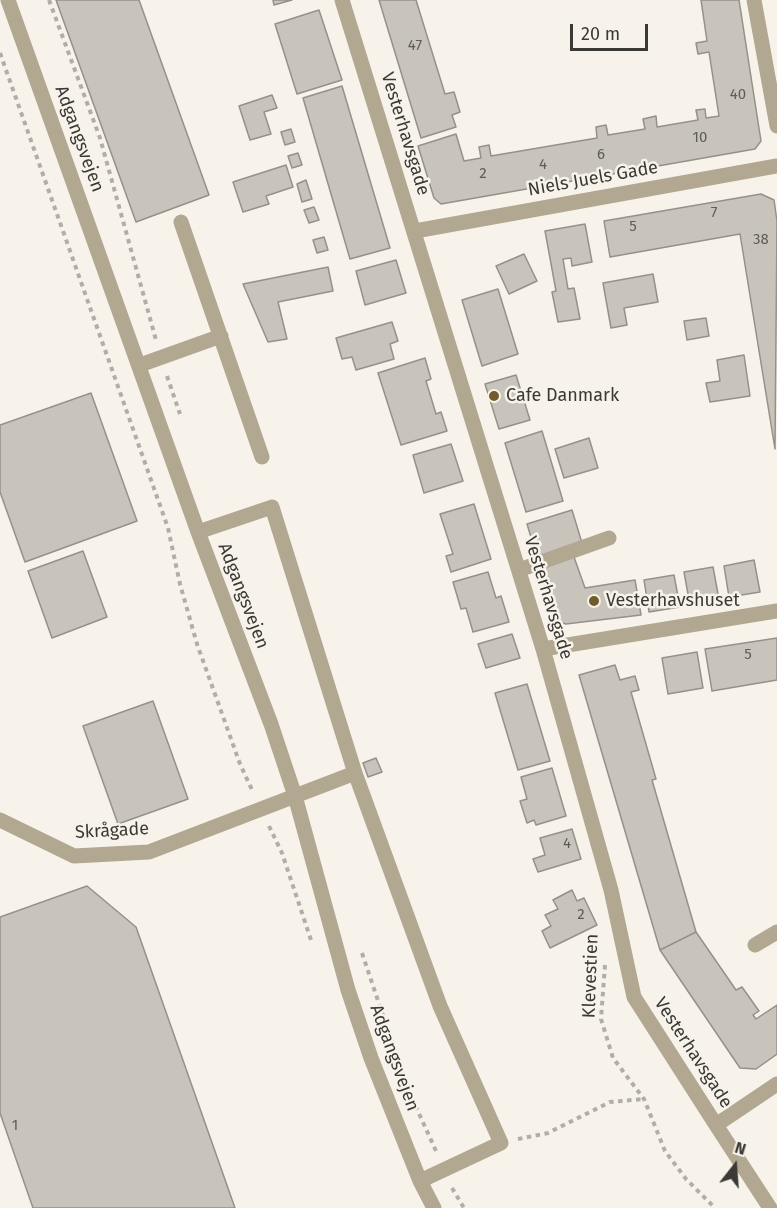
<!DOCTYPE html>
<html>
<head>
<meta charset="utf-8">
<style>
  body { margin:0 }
  #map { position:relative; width:777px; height:1208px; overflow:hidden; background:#f7f3ea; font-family:"Fira Sans",sans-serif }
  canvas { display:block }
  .north { position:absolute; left:705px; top:1136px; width:60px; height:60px; -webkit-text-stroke:4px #f7f3ea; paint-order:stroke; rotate:17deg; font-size:16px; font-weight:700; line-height:24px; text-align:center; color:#3a3935 }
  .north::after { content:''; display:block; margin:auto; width:21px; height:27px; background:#3a3935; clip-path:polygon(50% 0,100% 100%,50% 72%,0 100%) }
  .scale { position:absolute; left:570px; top:24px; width:78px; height:27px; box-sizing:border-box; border:3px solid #3a3935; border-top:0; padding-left:8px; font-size:18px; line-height:21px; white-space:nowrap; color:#3a3935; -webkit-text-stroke:4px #f7f3ea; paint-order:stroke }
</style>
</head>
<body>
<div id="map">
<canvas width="777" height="1208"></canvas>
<div class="north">N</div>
<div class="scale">20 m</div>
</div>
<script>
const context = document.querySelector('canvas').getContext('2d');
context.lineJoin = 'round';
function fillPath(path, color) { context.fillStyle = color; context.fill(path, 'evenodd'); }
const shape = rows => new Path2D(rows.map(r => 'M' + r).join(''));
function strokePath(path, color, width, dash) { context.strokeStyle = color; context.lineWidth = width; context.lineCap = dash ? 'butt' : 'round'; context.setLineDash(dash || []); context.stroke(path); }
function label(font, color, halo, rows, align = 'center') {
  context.font = font + ' "Fira Sans",sans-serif'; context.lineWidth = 5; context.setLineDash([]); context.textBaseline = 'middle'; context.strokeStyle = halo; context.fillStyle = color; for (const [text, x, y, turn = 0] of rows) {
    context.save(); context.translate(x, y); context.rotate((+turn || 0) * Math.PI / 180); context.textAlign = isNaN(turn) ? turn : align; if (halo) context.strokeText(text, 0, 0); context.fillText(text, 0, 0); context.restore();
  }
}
const building = shape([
  [56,0,139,0,209,195,136,222,56,0],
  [273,0,292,0,274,5,273,0],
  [379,0,416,0,445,94,454,92,460,112,452,115,456,127,421,138,379,0],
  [701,0,739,0,761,141,755,149,441,204,434,198,418,146,456,134,464,161,481,158,479,147,489,145,491,156,597,138,596,127,606,125,608,135,645,129,643,119,656,116,657,127,698,120,696,110,705,109,706,118,719,116,709,52,698,54,696,43,707,41,701,0],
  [319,10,342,80,297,94,275,24,319,10],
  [342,86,390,248,350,259,303,98,342,86],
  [272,95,277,108,264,112,271,134,250,140,239,106,272,95],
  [291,129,295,142,285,145,281,132,291,129],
  [298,153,302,165,292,168,288,156,298,153],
  [286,165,293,187,266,196,269,204,243,212,233,182,286,165],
  [306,180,312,199,302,202,297,184,306,180],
  [761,194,774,200,777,221,775,449,740,234,610,257,604,221,761,194],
  [314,207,319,220,309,223,304,210,314,207],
  [585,224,592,262,572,266,571,258,563,259,568,289,574,288,580,319,558,322,552,292,556,291,545,231,585,224],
  [324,237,328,250,317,253,313,240,324,237],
  [524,254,537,281,509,294,496,266,524,254],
  [396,260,406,293,365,305,356,271,396,260],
  [328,267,333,291,278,302,287,339,268,342,243,284,328,267],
  [653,274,658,302,624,308,627,325,611,328,603,283,653,274],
  [498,289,518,354,482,366,462,300,498,289],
  [706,318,709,336,687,340,684,321,706,318],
  [392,322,398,341,390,344,394,359,356,370,352,357,342,359,336,338,392,322],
  [744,355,750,396,710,402,706,383,720,381,717,360,744,355],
  [425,358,431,379,426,381,436,414,441,412,447,431,401,445,378,373,425,358],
  [516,375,530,420,499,429,485,384,516,375],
  [91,393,137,521,25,562,0,492,0,425,91,393],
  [542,431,563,501,526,512,505,443,542,431],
  [589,438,598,468,564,478,555,449,589,438],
  [451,444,463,481,424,493,413,455,451,444],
  [474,504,491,559,451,572,446,556,453,554,440,514,474,504],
  [572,510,582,543,537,557,527,524,572,510],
  [83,551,107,617,52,638,28,571,83,551],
  [574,557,585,588,635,580,641,615,566,624,556,621,539,568,574,557],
  [754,560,760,592,729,597,724,566,754,560],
  [713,567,719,599,690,605,684,572,713,567],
  [488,572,496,598,501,596,509,622,473,632,466,608,461,609,453,582,488,572],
  [674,575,680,607,649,612,644,580,674,575],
  [512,634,520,658,486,668,478,644,512,634],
  [777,638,777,680,712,691,705,649,777,638],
  [697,652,703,688,668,694,662,658,697,652],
  [615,665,620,680,635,676,639,690,631,692,656,779,652,780,696,932,660,950,579,675,615,665],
  [527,684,550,761,518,770,495,693,527,684],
  [153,701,188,799,118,824,83,726,153,701],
  [376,758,382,772,368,777,363,763,376,758],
  [552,768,566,816,536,825,534,820,527,823,520,801,527,799,521,777,552,768],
  [572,829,581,859,538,872,533,859,545,855,540,838,572,829],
  [87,886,136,927,235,1208,33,1208,0,1113,0,917,87,886],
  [572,890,577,901,584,898,597,925,550,948,542,931,551,926,545,915,558,909,553,900,572,890],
  [696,932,736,990,742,987,759,1011,753,1015,756,1019,777,1005,777,1054,756,1069,740,1068,660,950,696,932]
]);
fillPath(building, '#c8c4bc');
strokePath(building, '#95918a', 1.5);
strokePath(shape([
  [49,0,100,138,156,340],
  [0,53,168,528,180,584,197,644,240,764,253,792],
  [167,376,180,414],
  [269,826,282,853,311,940],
  [362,953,407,1087,436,1151],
  [605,965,601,1019,613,1058,644,1099,665,1151,686,1179,715,1208],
  [518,1139,548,1133,610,1102,644,1099],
  [452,1188,464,1208]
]), '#b0aea6', 4, [4.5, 4.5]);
strokePath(shape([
  [8,0,198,532,271,724,295,796,348,990,371,1058,420,1181,434,1208],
  [342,0,543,649,611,890,634,997,716,1125,777,1084],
  [754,0,777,126],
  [181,222,262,457],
  [415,231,777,166],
  [140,365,221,336],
  [519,570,609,538],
  [543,649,777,611],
  [355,773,440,1006,501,1143,420,1181],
  [0,820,74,856,149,852,355,773,272,507,198,532],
  [755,945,777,932],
  [716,1125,770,1208]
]), '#b2a790', 15);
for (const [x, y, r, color] of [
  [494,396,6,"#715b2a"],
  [594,601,6,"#715b2a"]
]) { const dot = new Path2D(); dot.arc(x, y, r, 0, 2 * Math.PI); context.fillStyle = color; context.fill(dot); strokePath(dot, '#f7f3ea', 2); }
label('15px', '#5e5c57', null, [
  ["47",415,46],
  ["40",738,95],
  ["10",700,138],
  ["6",601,155],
  ["4",543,165],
  ["2",483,174],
  ["7",714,213],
  ["5",633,227],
  ["38",761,240],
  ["5",748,655],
  ["4",567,844],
  ["2",581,915],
  ["1",15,1126]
]);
label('18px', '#3a3935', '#f7f3ea', [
  ["Vesterhavsgade",405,134,73],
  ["Adgangsvejen",79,139,70],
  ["Niels Juels Gade",593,179,-10],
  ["Adgangsvejen",243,596,69],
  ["Vesterhavsgade",548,598,73],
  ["Skrågade",112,831,-3],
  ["Klevestien",591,976,-88],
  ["Vesterhavsgade",693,1053,57],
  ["Adgangsvejen",394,1058,70]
]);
label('18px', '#3a3935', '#f7f3ea', [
  ["Cafe Danmark",506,396],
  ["Vesterhavshuset",606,601]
], 'left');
</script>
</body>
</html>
